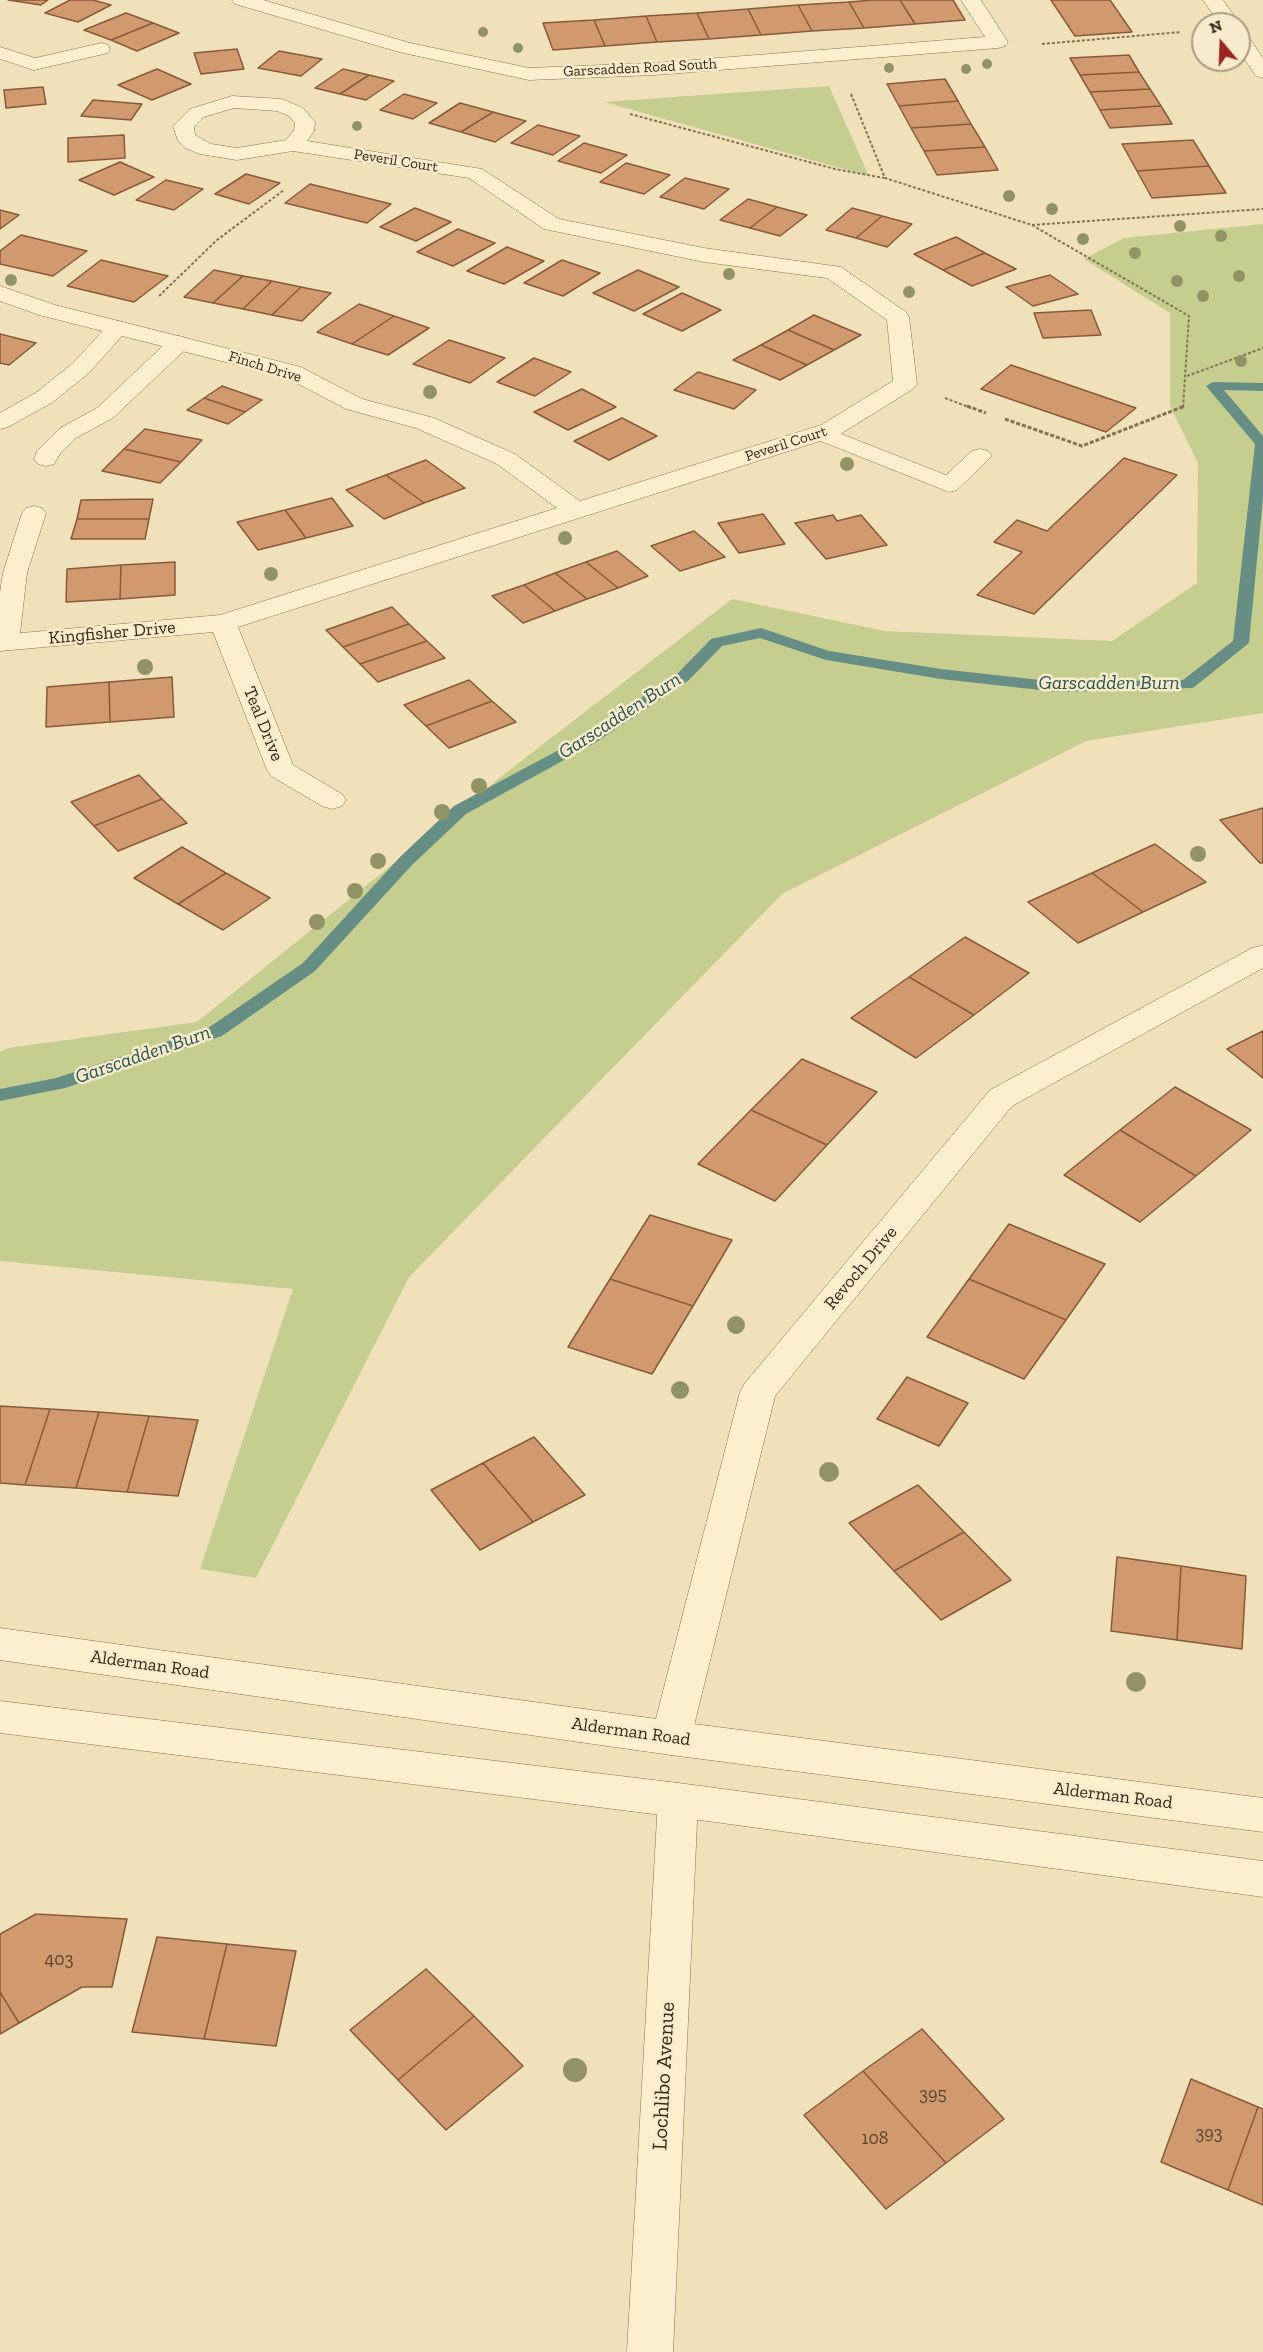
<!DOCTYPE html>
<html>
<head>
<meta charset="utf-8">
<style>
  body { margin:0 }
  #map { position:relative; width:1263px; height:2352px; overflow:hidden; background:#f0e1bb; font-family:"Zilla Slab",serif }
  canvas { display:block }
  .north { position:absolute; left:1191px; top:12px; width:60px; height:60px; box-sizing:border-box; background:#f7ebcb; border:2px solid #aa9d84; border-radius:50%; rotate:341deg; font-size:16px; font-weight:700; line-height:24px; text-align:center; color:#36281a }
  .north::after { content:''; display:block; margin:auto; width:21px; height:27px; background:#992421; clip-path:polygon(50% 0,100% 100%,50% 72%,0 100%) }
</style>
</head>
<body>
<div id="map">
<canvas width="1263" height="2352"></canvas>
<div class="north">N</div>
</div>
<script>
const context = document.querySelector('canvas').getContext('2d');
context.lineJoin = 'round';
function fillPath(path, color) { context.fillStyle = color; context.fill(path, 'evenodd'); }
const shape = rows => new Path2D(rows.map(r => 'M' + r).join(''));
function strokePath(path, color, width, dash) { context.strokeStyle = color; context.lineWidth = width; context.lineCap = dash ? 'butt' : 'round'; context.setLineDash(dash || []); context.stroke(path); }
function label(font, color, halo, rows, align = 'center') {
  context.font = font + ' "Zilla Slab",serif'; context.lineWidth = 5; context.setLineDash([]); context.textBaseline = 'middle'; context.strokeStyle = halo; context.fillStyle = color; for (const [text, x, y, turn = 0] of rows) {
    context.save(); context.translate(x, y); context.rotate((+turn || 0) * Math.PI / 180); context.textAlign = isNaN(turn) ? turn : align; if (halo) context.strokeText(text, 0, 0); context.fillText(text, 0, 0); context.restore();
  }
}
fillPath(shape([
  [829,86,869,176,604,102],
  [1263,224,1263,470,1258,471,1263,483,1263,713,1086,741,782,894,409,1277,256,1578,200,1569,293,1289,0,1261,0,1052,8,1048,197,1022,512,768,732,599,885,631,1112,641,1197,583,1198,463,1170,406,1170,313,1084,259,1124,238]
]), '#c5ce8f');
fillPath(shape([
  [1213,382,1263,383,1263,391,1224,390,1263,436,1263,498,1249,643,1193,688,1058,692,941,679,826,660,760,638,722,646,689,680,595,743,466,814,412,865,315,971,222,1036,65,1088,0,1101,0,1089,56,1078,208,1028,303,963,400,857,454,806,583,737,677,674,711,639,761,628,829,651,941,669,1058,682,1183,680,1233,641,1255,444,1206,386,1213,382]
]), '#678e85');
const building = shape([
  [8,0,48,0,41,5,8,0],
  [70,0,93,0,111,5,78,22,45,13,70,0],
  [873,0,900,0,915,24,864,28,849,2,873,0],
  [900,0,953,0,965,20,915,24,900,0],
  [1051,0,1110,0,1132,32,1075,36,1051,0],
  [849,2,864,28,812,31,798,5,849,2],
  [798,5,812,31,761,35,748,9,798,5],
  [748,9,761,35,709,39,697,13,748,9],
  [126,13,153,23,111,40,84,30,126,13],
  [697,13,709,39,657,42,646,16,697,13],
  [646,16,657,42,605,46,594,20,646,16],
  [594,20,605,46,553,50,543,23,594,20],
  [153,23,179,33,137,51,111,40,153,23],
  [237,49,244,69,201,74,194,53,237,49],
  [279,51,322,59,301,76,258,68,279,51],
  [1129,55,1139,72,1080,75,1070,58,1129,55],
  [157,69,191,84,152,100,118,85,157,69],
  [343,69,369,75,340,94,315,88,343,69],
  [1139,72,1150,89,1090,92,1080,75,1139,72],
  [369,75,394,81,366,100,340,94,369,75],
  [945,79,958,101,899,106,887,84,945,79],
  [43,87,46,104,6,108,4,90,43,87],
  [1150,89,1161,106,1100,110,1090,92,1150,89],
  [404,94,437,103,413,119,380,110,404,94],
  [93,100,142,104,131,120,81,116,93,100],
  [958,101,971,124,911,128,899,106,958,101],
  [460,103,493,112,461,132,429,123,460,103],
  [1161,106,1172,124,1110,128,1100,110,1161,106],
  [493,112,526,121,495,142,461,132,493,112],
  [971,124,985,147,924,151,911,128,971,124],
  [538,125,580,136,553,155,511,143,538,125],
  [124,135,125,158,68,162,68,138,124,135],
  [1193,140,1209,166,1137,171,1122,144,1193,140],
  [584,143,627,155,601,173,558,161,584,143],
  [985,147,998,170,937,175,924,151,985,147],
  [120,162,154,177,114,195,79,180,120,162],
  [626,163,670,175,644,194,600,182,626,163],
  [1209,166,1226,193,1152,198,1137,171,1209,166],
  [246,174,280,183,249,204,215,194,246,174],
  [685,178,729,189,704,209,660,197,685,178],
  [166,180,203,189,174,210,136,200,166,180],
  [310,184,391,204,367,223,285,203,310,184],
  [748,199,777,207,750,228,720,220,748,199],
  [777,207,807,215,780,236,750,228,777,207],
  [415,208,451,222,416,241,380,227,415,208],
  [852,208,882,216,856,238,826,230,852,208],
  [0,210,19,215,0,229,0,210],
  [882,216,912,224,887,247,856,238,882,216],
  [458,229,495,243,453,266,417,252,458,229],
  [21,235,87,251,53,276,0,264,0,251,21,235],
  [956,237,985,253,943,270,914,254,956,237],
  [507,247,544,261,504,284,467,271,507,247],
  [985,253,1016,269,972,286,943,270,985,253],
  [101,260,168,276,134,302,67,286,101,260],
  [562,260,600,273,563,296,524,283,562,260],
  [214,270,243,276,213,303,184,297,214,270],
  [638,270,679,287,634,311,593,293,638,270],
  [1050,275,1078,294,1033,306,1006,287,1050,275],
  [243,276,272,281,243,309,213,303,243,276],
  [272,281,301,287,272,315,243,309,272,281],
  [301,287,331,293,302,321,272,315,301,287],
  [682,293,721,310,682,331,643,314,682,293],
  [359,304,394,316,352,344,317,332,359,304],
  [1091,310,1101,335,1043,338,1034,313,1091,310],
  [814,315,861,335,834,350,788,330,814,315],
  [394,316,429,328,388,355,352,344,394,316],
  [788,330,834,350,807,365,761,345,788,330],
  [0,334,36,343,9,365,0,363,0,334],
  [449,340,505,358,470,383,413,364,449,340],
  [761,345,807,365,780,380,733,360,761,345],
  [534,358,571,372,535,396,497,382,534,358],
  [1011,365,1136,408,1106,432,981,389,1011,365],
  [698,372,756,390,734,409,674,390,698,372],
  [222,386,262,400,245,412,204,398,222,386],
  [582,389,616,407,568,430,534,412,582,389],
  [204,398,245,412,228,424,187,410,204,398],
  [622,418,657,436,609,460,574,441,622,418],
  [145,429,202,440,181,462,124,449,145,429],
  [124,449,181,462,160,483,102,471,124,449],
  [1124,458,1177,475,1034,614,977,595,1022,552,994,542,1017,520,1047,531,1124,458],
  [426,460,465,488,424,503,386,475,426,460],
  [386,475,424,503,384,519,346,490,386,475],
  [332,498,353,526,306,538,285,510,332,498],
  [153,499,149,519,77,519,81,500,153,499],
  [285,510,306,538,258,550,237,522,285,510],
  [763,514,785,544,739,553,718,523,763,514],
  [833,515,837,521,861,515,887,545,826,559,795,523,833,515],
  [77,519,149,519,145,539,71,539,77,519],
  [694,531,725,557,680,571,651,546,694,531],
  [617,551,648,576,618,588,586,562,617,551],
  [175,562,175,595,120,599,121,565,175,562],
  [586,562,618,588,587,599,555,573,586,562],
  [121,565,120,599,66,602,67,569,121,565],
  [555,573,587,599,555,611,524,585,555,573],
  [524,585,555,611,523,623,492,596,524,585],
  [392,607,409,624,343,647,326,630,392,607],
  [409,624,427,641,360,664,343,647,409,624],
  [427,641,445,658,378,682,360,664,427,641],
  [172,677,174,717,110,722,109,682,172,677],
  [469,680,492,701,426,726,404,705,469,680],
  [109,682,110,722,46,727,47,687,109,682],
  [492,701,516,722,449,748,426,726,492,701],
  [139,775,162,799,94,826,71,802,139,775],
  [162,799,187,823,118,851,94,826,162,799],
  [1263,808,1263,863,1260,863,1220,820,1263,808],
  [1155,844,1206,882,1143,912,1092,873,1155,844],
  [182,847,226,873,178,904,134,878,182,847],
  [226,873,270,898,223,930,178,904,226,873],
  [1092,873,1143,912,1078,943,1028,902,1092,873],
  [965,937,1029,973,974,1015,909,977,965,937],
  [909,977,974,1015,916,1058,851,1018,909,977],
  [1263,1031,1263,1078,1227,1049,1263,1031],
  [802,1059,877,1092,827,1145,751,1110,802,1059],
  [1175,1087,1251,1130,1196,1176,1120,1130,1175,1087],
  [751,1110,827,1145,775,1201,698,1164,751,1110],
  [1120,1130,1196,1176,1140,1222,1064,1175,1120,1130],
  [650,1215,732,1240,693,1306,610,1279,650,1215],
  [1009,1224,1105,1264,1066,1320,969,1279,1009,1224],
  [610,1279,693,1306,652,1374,568,1347,610,1279],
  [969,1279,1066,1320,1024,1379,927,1337,969,1279],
  [907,1377,968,1403,939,1446,877,1419,907,1377],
  [0,1406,50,1409,25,1485,0,1483,0,1406],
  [50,1409,99,1412,76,1488,25,1485,50,1409],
  [99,1412,149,1416,127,1492,76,1488,99,1412],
  [149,1416,198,1420,178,1496,127,1492,149,1416],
  [534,1437,585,1495,533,1522,483,1463,534,1437],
  [483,1463,533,1522,480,1550,431,1490,483,1463],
  [918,1485,964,1532,894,1571,849,1523,918,1485],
  [964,1532,1011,1580,941,1620,894,1571,964,1532],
  [1117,1557,1181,1566,1177,1640,1111,1631,1117,1557],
  [1181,1566,1246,1576,1242,1649,1177,1640,1181,1566],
  [36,1914,127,1919,112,1987,82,1987,19,2023,0,1992,0,1934,36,1914],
  [157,1937,227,1944,204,2039,132,2032,157,1937],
  [227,1944,296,1951,276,2046,204,2039,227,1944],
  [426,1969,474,2016,398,2080,350,2030,426,1969],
  [0,1992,19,2023,0,2034,0,1992],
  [474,2016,523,2066,446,2130,398,2080,474,2016],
  [922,2029,1004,2119,946,2163,863,2071,922,2029],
  [863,2071,946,2163,886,2209,804,2115,863,2071],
  [1191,2079,1258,2107,1228,2190,1161,2162,1191,2079],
  [1258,2107,1263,2109,1263,2205,1228,2190,1258,2107]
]);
fillPath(building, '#d09a6e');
strokePath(building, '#885a39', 1.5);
const service = shape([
  [101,43,108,45,110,49,108,53,34,70,27,68,25,64,27,60,101,43],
  [118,321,126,323,129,328,89,373,53,402,8,427,0,429,0,413,37,392,73,363,110,323,118,321],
  [179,336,187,338,190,343,187,348,113,418,76,438,60,454,54,464,46,466,38,464,34,459,37,451,60,428,97,408,171,338,179,336],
  [821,426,946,475,972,451,980,449,988,451,992,456,957,490,949,492,813,438,809,433,813,428,821,426],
  [34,506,42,508,46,513,27,573,19,642,15,647,6,650,0,648,0,592,3,573,22,513,26,508,34,506]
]);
const minor = shape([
  [232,0,263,0,410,43,529,68,655,63,985,37,961,0,981,0,1008,42,1005,46,998,48,655,75,529,80,399,52,235,4,232,0],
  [0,47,41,60,44,64,41,68,34,70,0,59,0,47],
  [232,96,282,99,303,108,315,122,314,131,307,141,482,169,559,219,704,248,841,267,906,312,909,317,917,384,913,389,839,435,238,627,293,765,342,794,346,800,342,806,332,809,322,806,271,776,267,770,213,632,0,651,0,635,220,615,557,508,497,464,416,428,346,409,285,377,39,315,0,301,0,286,55,305,301,367,362,399,434,418,515,454,580,501,821,425,893,381,887,320,827,278,704,262,544,229,469,178,293,151,237,160,200,154,185,148,178,141,173,126,190,109,232,96],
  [234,108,277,111,289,116,295,123,294,130,286,140,237,148,211,144,195,135,194,127,204,117,234,108],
  [1263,945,1263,968,1012,1106,775,1396,691,1738,685,1750,671,1755,657,1750,651,1738,740,1392,745,1383,990,1090,1252,948,1263,945],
  [678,1783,692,1788,698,1800,673,2352,627,2352,658,1800,664,1788,678,1783]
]);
const tertiary = shape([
  [1203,0,1223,0,1240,24,1220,24,1203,0],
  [1239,31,1246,33,1263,58,1263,78,1256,76,1239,51,1239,31],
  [0,1628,671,1721,1263,1798,1263,1832,671,1755,0,1660,0,1628],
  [0,1701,678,1783,1263,1861,1263,1897,678,1817,0,1733,0,1701]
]);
strokePath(service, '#877154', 1);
strokePath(minor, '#877154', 1);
strokePath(tertiary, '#877154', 1);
strokePath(shape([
  [1042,44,1181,32],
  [851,94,885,178,1032,225,1263,209],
  [630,114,835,169,884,178],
  [1032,225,1189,316,1183,408],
  [159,296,217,240,284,190],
  [1187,376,1263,348],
  [945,398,971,408]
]), '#877154', 2, [3, 2]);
strokePath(shape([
  [967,406,986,413],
  [1005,419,1082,446,1185,406]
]), '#877154', 3, [4, 2]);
fillPath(service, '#fbefce');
fillPath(minor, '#fbefce');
fillPath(tertiary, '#fbefce');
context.fillStyle = '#929365';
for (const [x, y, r] of [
  [483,32,5],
  [518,48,5],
  [987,64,5],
  [889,68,5],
  [966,69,5],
  [357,126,5],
  [1009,196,6],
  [1052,209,6],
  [1180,226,6],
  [1221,236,6],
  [1083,239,6],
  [1135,253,6],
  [729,274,6],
  [1239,276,6],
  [11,280,6],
  [1177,281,6],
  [909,292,6],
  [1203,296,6],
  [1241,361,6],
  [430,392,7],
  [847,464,7],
  [565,538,7],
  [271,574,7],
  [145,667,8],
  [479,786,8],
  [442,812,8],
  [1198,854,8],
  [378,861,8],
  [355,891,8],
  [317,922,8],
  [736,1325,9],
  [680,1390,9],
  [829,1472,10],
  [1136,1682,10],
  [575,2070,12]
]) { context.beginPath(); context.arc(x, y, r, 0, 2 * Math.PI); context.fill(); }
label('15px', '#36281a', '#f7ebcb', [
  ["Garscadden Road South",640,68,-3],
  ["Peveril Court",396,161,9],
  ["Finch Drive",265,367,17],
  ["Peveril Court",786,444,-18]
]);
label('18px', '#36281a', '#f7ebcb', [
  ["Kingfisher Drive",112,633,-5],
  ["Teal Drive",263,724,68],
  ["Revoch Drive",861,1268,-50],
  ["Alderman Road",150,1665,8],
  ["Alderman Road",631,1732,8],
  ["Alderman Road",1113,1796,7]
]);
label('18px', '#5c442f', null, [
  ["403",59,1960],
  ["395",933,2095],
  ["393",1209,2134],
  ["108",875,2139]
]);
label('italic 20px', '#285655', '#f7ebcb', [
  ["Garscadden Burn",1109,683],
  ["Garscadden Burn",620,716,-33],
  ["Garscadden Burn",143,1055,-19]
]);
label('21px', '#36281a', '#f7ebcb', [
  ["Lochlibo Avenue",664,2076,-87]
]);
</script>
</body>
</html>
